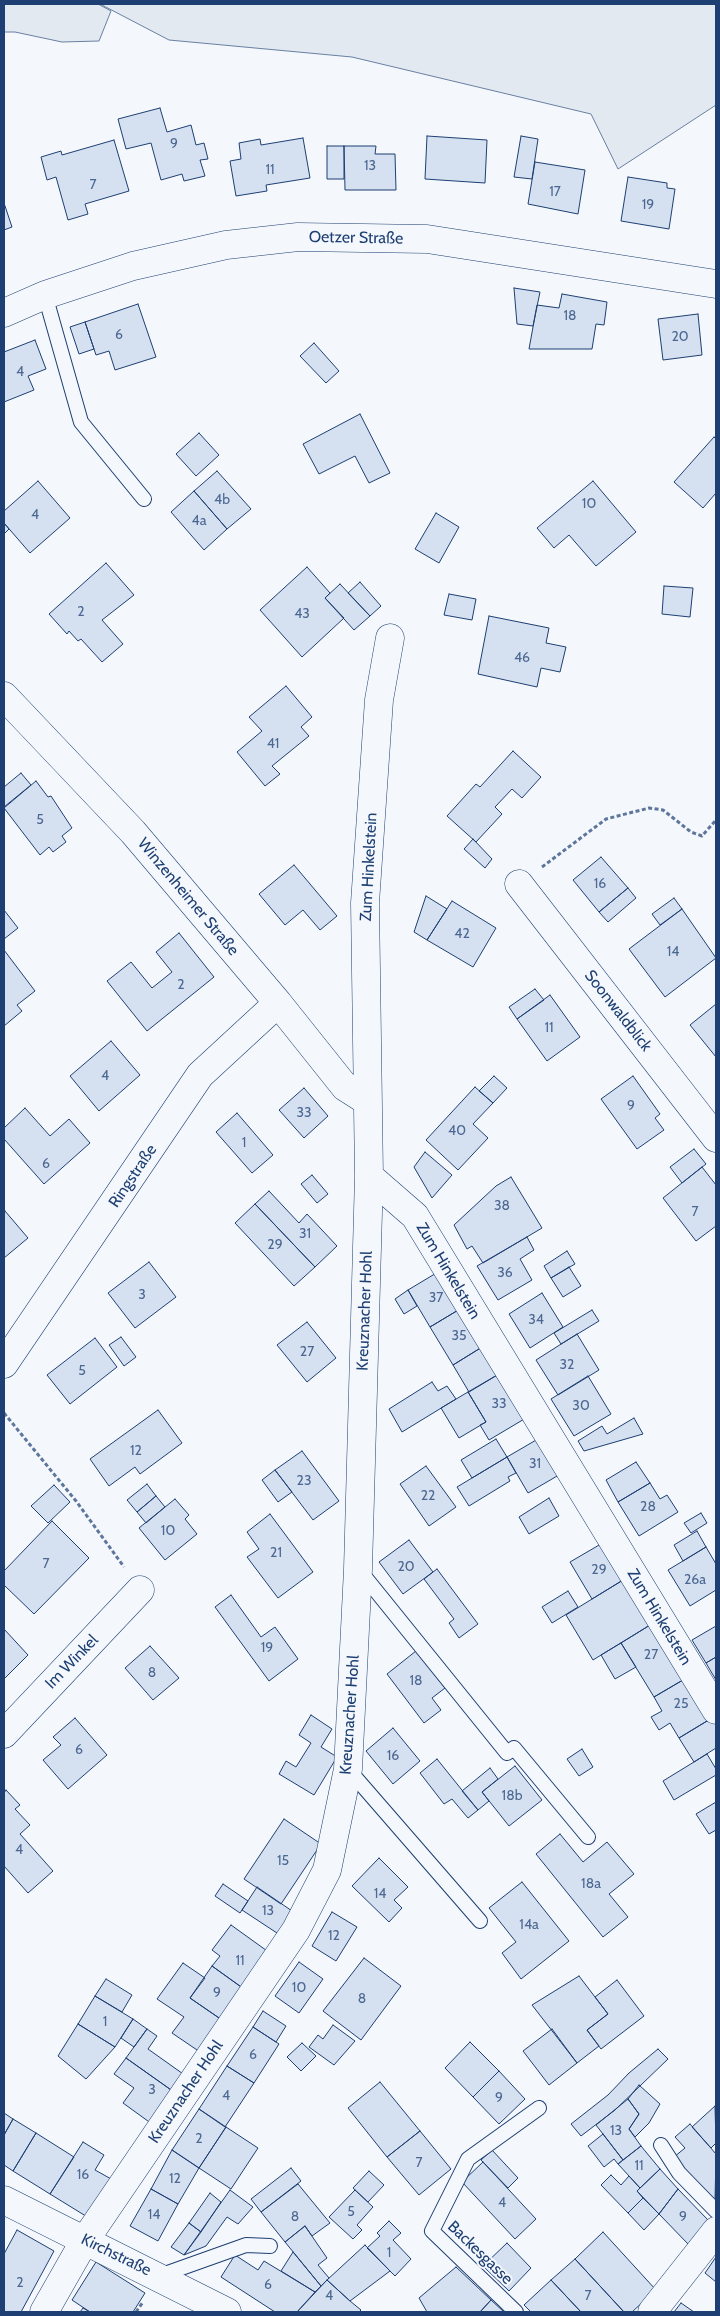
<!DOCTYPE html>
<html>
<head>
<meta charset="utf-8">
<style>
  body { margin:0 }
  #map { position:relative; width:720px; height:2316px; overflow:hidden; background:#f4f7fb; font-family:Cabin,sans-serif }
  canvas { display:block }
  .frame { position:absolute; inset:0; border:5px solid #1d3f73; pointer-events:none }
</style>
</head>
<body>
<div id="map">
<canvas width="720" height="2316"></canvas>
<div class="frame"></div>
</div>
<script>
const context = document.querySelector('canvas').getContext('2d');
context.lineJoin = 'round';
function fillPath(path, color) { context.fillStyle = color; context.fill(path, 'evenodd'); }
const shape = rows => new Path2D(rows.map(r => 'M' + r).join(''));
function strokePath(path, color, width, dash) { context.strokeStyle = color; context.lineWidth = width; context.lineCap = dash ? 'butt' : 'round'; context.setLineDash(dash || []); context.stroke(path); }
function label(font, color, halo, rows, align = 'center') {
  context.font = font + ' Cabin,sans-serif'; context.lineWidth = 4; context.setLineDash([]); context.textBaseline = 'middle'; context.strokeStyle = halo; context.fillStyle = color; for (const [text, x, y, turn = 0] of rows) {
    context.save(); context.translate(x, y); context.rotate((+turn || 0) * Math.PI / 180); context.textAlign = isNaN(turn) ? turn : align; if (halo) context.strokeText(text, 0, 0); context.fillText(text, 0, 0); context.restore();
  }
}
const green = shape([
  [4,4,98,4,111,11,99,41,62,42,15,32,4,32,4,4],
  [100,4,716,4,716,105,618,169,591,114,352,57,169,40,100,4]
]);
fillPath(green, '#e3e9f0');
strokePath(green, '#687fa3', 1);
const building = shape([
  [160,108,167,132,191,125,196,145,204,143,208,159,200,160,205,176,184,181,182,174,161,180,151,143,126,149,118,119,160,108],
  [427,136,487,140,485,183,425,179,427,136],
  [521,136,538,139,532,179,514,177,521,136],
  [303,138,310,178,266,185,267,191,236,196,230,161,241,159,239,143,260,139,261,145,303,138],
  [114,140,129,191,85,204,88,214,68,220,56,177,47,180,41,157,61,151,62,155,114,140],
  [327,146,344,146,344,179,327,179,327,146],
  [344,146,376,146,375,154,395,154,396,190,345,190,344,146],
  [535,162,585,170,578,214,528,204,535,162],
  [628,177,667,183,667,188,675,189,669,229,621,221,628,177],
  [4,203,12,227,4,230,4,203],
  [514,288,540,292,533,326,517,324,514,288],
  [562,294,607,302,604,325,596,324,592,349,529,349,537,305,559,308,562,294],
  [138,304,156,357,115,370,109,351,96,355,85,322,138,304],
  [698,314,702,355,663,360,658,319,698,314],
  [85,322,94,349,79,354,70,327,85,322],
  [35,340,46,369,28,376,34,390,4,402,4,352,35,340],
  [314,343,339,371,326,383,300,356,314,343],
  [360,414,390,473,369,483,355,456,319,474,303,444,360,414],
  [199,433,219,455,196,476,176,454,199,433],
  [714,437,716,439,716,493,703,508,674,482,714,437],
  [217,471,251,509,227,529,194,491,217,471],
  [38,481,70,518,30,553,4,523,4,511,38,481],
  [593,481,636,532,596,566,569,535,554,548,537,528,593,481],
  [194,491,227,529,204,550,171,512,194,491],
  [436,513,459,527,439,563,415,549,436,513],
  [4,523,9,529,4,534,4,523],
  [106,563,134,595,102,620,123,644,102,662,81,639,78,641,69,631,67,634,49,614,106,563],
  [307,567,330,593,325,598,344,618,302,657,260,610,307,567],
  [360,582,381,606,370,616,348,593,360,582],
  [340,584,370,616,354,630,325,598,340,584],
  [664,586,693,588,690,617,662,614,664,586],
  [449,594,476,599,472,620,444,615,449,594],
  [489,616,549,628,546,643,566,647,560,672,541,668,537,687,478,674,489,616],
  [286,686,312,717,301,727,309,736,272,766,280,774,265,786,237,752,262,731,249,717,286,686],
  [513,751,541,777,522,798,512,789,495,807,502,814,476,842,447,816,476,784,480,787,513,751],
  [21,773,31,785,4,807,4,787,21,773],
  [36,781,48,797,51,796,72,828,62,836,66,842,53,852,49,847,40,855,4,808,36,781],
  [473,839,492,859,485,868,464,849,473,839],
  [601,857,628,888,599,912,573,880,601,857],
  [294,865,337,916,320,930,303,910,285,925,259,894,294,865],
  [628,888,636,898,608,922,599,912,628,888],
  [426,896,447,909,427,940,414,932,426,896],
  [674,898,682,909,660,925,652,914,674,898],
  [452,901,496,928,473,967,427,940,452,901],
  [682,909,716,958,665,997,629,949,682,909],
  [4,910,18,928,4,939,4,910],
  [179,933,214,977,147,1031,107,981,131,962,152,988,172,972,156,952,179,933],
  [4,950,35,991,17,1005,22,1011,4,1026,4,950],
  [535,989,544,1000,517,1019,509,1007,535,989],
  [550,995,580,1037,547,1061,517,1019,550,995],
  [716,1004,716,1057,690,1025,716,1004],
  [111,1041,140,1075,99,1111,70,1076,111,1041],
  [494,1076,507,1088,493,1103,479,1091,494,1076],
  [633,1076,660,1114,655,1118,664,1130,637,1149,601,1099,633,1076],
  [475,1087,493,1103,473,1124,488,1138,458,1170,426,1140,475,1087],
  [304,1088,328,1116,304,1138,279,1110,304,1088],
  [25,1108,50,1136,69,1119,90,1143,44,1184,4,1139,4,1128,25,1108],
  [237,1113,273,1155,252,1173,216,1132,237,1113],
  [694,1149,706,1164,682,1183,670,1167,694,1149],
  [425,1152,452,1175,432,1198,414,1167,425,1152],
  [702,1167,716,1185,716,1226,696,1241,663,1198,702,1167],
  [312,1175,328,1194,317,1203,301,1184,312,1175],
  [511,1177,542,1228,483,1263,472,1246,467,1249,454,1225,496,1186,511,1177],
  [269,1191,299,1223,307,1214,337,1246,315,1267,255,1204,269,1191],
  [255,1204,315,1267,294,1286,235,1223,255,1204],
  [5,1211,28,1238,4,1258,4,1212,5,1211],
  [527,1237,534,1250,520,1259,532,1280,498,1300,477,1266,527,1237],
  [567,1251,575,1264,551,1278,544,1266,567,1251],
  [149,1262,176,1297,135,1328,108,1293,149,1262],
  [569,1267,581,1286,563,1297,551,1278,569,1267],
  [443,1269,465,1306,430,1327,408,1290,443,1269],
  [408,1290,417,1306,404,1314,395,1299,408,1290],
  [542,1293,563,1327,530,1348,509,1314,542,1293],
  [465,1306,487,1344,453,1365,430,1327,465,1306],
  [592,1310,599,1321,561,1344,554,1333,592,1310],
  [307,1322,336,1358,307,1382,277,1345,307,1322],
  [577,1334,599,1370,558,1395,536,1360,577,1334],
  [121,1337,136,1357,124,1366,109,1345,121,1337],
  [95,1338,117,1367,70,1404,47,1375,95,1338],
  [487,1344,504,1371,469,1392,453,1365,487,1344],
  [504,1371,531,1415,489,1440,480,1425,486,1422,468,1392,504,1371],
  [588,1376,611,1414,574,1436,551,1399,588,1376],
  [432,1382,438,1391,447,1386,456,1399,402,1432,389,1409,432,1382],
  [468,1392,486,1422,459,1438,441,1408,468,1392],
  [158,1410,182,1443,140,1474,135,1467,109,1486,90,1459,158,1410],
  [634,1418,643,1434,584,1451,578,1441,602,1426,607,1434,634,1418],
  [543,1436,564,1472,528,1493,507,1457,543,1436],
  [496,1439,507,1457,472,1478,461,1460,496,1439],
  [302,1451,339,1501,313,1520,275,1470,302,1451],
  [507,1457,516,1473,508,1477,510,1481,469,1506,457,1487,507,1457],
  [636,1462,650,1483,618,1502,606,1480,636,1462],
  [426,1466,456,1507,429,1526,400,1484,426,1466],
  [275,1470,292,1492,278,1502,262,1480,275,1470],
  [650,1483,660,1499,667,1495,678,1512,639,1536,618,1502,650,1483],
  [147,1484,156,1496,137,1512,127,1500,147,1484],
  [54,1485,70,1502,48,1523,31,1506,54,1485],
  [156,1496,165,1507,146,1523,137,1512,156,1496],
  [549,1498,559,1516,529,1534,519,1517,549,1498],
  [175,1499,189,1515,185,1519,197,1534,165,1560,139,1528,175,1499],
  [701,1513,707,1523,691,1533,684,1523,701,1513],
  [270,1514,313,1572,278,1598,247,1557,259,1549,247,1532,270,1514],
  [52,1521,89,1558,34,1614,4,1585,4,1571,52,1521],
  [697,1531,706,1547,683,1561,674,1545,697,1531],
  [409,1540,433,1572,403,1594,379,1562,409,1540],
  [606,1541,628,1577,592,1599,570,1562,606,1541],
  [706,1547,716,1564,716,1590,690,1606,668,1570,706,1547],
  [437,1569,478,1624,459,1638,449,1623,454,1619,424,1579,437,1569],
  [628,1577,655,1622,593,1660,566,1615,628,1577],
  [568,1591,578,1607,552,1623,542,1607,568,1591],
  [231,1595,261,1637,275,1627,298,1659,269,1681,215,1607,231,1595],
  [655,1622,688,1677,654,1697,621,1643,655,1622],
  [716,1626,716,1657,706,1663,692,1640,716,1626],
  [4,1629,28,1655,4,1679,4,1629],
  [621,1643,636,1667,615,1679,601,1655,621,1643],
  [150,1646,179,1678,153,1700,125,1668,150,1646],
  [416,1651,445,1688,432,1698,441,1710,424,1723,387,1674,416,1651],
  [716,1657,716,1680,706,1663,716,1657],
  [688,1677,712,1718,679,1738,670,1723,659,1730,651,1717,662,1711,654,1697,688,1677],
  [311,1715,332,1729,321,1747,337,1757,314,1795,279,1774,286,1761,296,1767,311,1743,299,1735,311,1715],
  [75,1718,107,1755,68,1789,43,1760,61,1745,53,1737,75,1718],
  [712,1718,716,1724,716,1748,694,1762,679,1738,712,1718],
  [393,1728,420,1761,393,1784,366,1751,393,1728],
  [582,1749,593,1767,579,1776,567,1759,582,1749],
  [707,1754,716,1769,716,1775,674,1800,663,1781,707,1754],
  [437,1759,478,1810,468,1818,452,1799,444,1804,420,1773,437,1759],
  [515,1766,542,1800,509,1826,482,1792,515,1766],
  [490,1768,498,1779,482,1792,489,1801,478,1810,462,1791,490,1768],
  [6,1790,20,1805,15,1809,30,1825,20,1834,53,1871,28,1893,4,1866,4,1793,6,1790],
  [716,1802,716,1830,709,1834,696,1814,716,1802],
  [284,1819,321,1844,281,1904,244,1879,284,1819],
  [560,1834,583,1862,607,1842,634,1874,609,1894,628,1917,603,1937,536,1854,560,1834],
  [379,1858,408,1887,394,1900,402,1908,389,1922,352,1886,379,1858],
  [522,1882,569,1941,521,1979,502,1953,516,1942,489,1908,522,1882],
  [223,1884,248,1901,240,1913,215,1896,223,1884],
  [257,1887,295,1913,280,1935,242,1910,257,1887],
  [332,1912,357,1927,336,1961,312,1946,332,1912],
  [231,1925,270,1953,244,1989,212,1966,220,1956,212,1950,231,1925],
  [364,1958,401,1986,361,2040,323,2011,364,1958],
  [299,1962,323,1979,299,2013,275,1996,299,1962],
  [183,1963,205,1978,190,1998,222,2020,200,2052,172,2033,184,2017,157,1999,183,1963],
  [212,1966,244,1989,222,2020,190,1998,212,1966],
  [579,1976,608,2014,587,2030,599,2046,577,2063,532,2005,579,1976],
  [106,1979,132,1995,122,2012,95,1996,106,1979],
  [617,1980,644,2016,601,2049,587,2030,608,2014,595,1997,617,1980],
  [95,1996,133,2019,115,2047,78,2024,95,1996],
  [263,2011,286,2026,276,2042,253,2027,263,2011],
  [133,2019,147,2029,134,2047,121,2038,133,2019],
  [78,2024,115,2047,86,2079,58,2056,78,2024],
  [333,2025,355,2041,334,2065,309,2047,318,2035,323,2039,333,2025],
  [253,2027,279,2044,254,2083,227,2066,253,2027],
  [147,2029,157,2036,148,2049,186,2076,174,2092,126,2058,147,2029],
  [552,2029,577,2063,549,2085,523,2051,552,2029],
  [470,2042,499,2071,473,2097,445,2068,470,2042],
  [302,2043,316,2056,301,2071,287,2057,302,2043],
  [658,2049,668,2059,615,2110,581,2136,571,2124,608,2095,629,2073,658,2049],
  [126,2058,174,2092,152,2124,123,2103,134,2088,114,2074,126,2058],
  [227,2066,254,2083,225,2127,199,2109,227,2066],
  [499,2071,525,2099,499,2124,473,2097,499,2071],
  [380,2082,420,2131,387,2157,348,2108,380,2082],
  [639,2085,660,2104,649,2123,635,2137,629,2129,639,2114,628,2099,639,2085],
  [628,2099,639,2114,629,2129,641,2146,623,2160,596,2125,628,2099],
  [715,2106,716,2143,711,2148,692,2127,715,2106],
  [199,2109,226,2127,199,2168,172,2150,199,2109],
  [4,2113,13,2119,4,2135,4,2113],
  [13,2119,36,2133,13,2171,4,2165,4,2135,13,2119],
  [690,2124,716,2154,715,2202,674,2157,685,2148,675,2137,690,2124],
  [226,2127,258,2148,231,2189,199,2168,226,2127],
  [420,2131,451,2169,419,2195,387,2157,420,2131],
  [36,2133,74,2157,50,2194,13,2171,36,2133],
  [603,2134,623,2160,618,2164,614,2159,604,2167,588,2146,603,2134],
  [83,2142,104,2155,95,2170,113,2180,89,2218,50,2194,83,2142],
  [641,2146,660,2169,640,2188,618,2164,641,2146],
  [172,2150,199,2168,178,2204,151,2189,172,2150],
  [492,2150,518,2178,508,2188,481,2160,492,2150],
  [483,2162,536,2219,515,2239,462,2182,483,2162],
  [291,2168,301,2181,261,2212,251,2199,291,2168],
  [660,2169,678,2189,659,2214,637,2191,660,2169],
  [369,2171,384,2185,368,2202,353,2188,369,2171],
  [611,2175,621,2185,629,2176,640,2188,637,2191,643,2198,628,2213,601,2185,611,2175],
  [298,2184,330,2223,312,2236,305,2226,285,2242,261,2212,298,2184],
  [151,2189,178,2204,158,2241,130,2226,151,2189],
  [678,2189,708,2220,689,2245,659,2214,678,2189],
  [230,2190,253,2207,238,2224,227,2217,206,2246,184,2255,230,2190],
  [355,2190,373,2207,357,2225,362,2230,353,2239,329,2217,355,2190],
  [210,2193,221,2202,201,2232,189,2223,210,2193],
  [643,2198,659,2214,644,2230,628,2213,643,2198],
  [389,2221,401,2233,393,2240,411,2259,395,2276,367,2248,380,2236,377,2233,389,2221],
  [189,2223,201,2232,184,2255,171,2247,189,2223],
  [305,2226,327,2258,318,2265,329,2278,321,2286,285,2242,305,2226],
  [17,2230,54,2251,21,2312,4,2312,4,2254,17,2230],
  [603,2232,656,2290,632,2312,624,2312,575,2259,603,2232],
  [507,2243,531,2268,509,2291,483,2266,507,2243],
  [365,2245,390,2271,350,2301,327,2280,365,2245],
  [293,2252,321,2286,315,2292,281,2271,293,2252],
  [235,2255,258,2270,264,2261,315,2292,297,2312,275,2312,221,2277,235,2255],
  [716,2257,716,2282,705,2273,716,2257],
  [575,2259,624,2312,581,2312,551,2280,575,2259],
  [96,2262,145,2293,133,2312,90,2312,72,2300,96,2262],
  [456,2267,491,2300,480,2312,427,2312,419,2298,456,2267],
  [327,2280,350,2301,361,2310,359,2312,297,2312,327,2280],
  [551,2280,581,2312,531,2312,524,2305,551,2280],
  [491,2300,504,2312,480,2312,491,2300],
  [681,2303,694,2312,674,2312,681,2303],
  [83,2308,90,2312,80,2312,83,2308]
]);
fillPath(building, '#d5e0f0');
strokePath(building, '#1d3f73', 1);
const lane = shape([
  [45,295,81,422,144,499],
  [360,1571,507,1753,514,1748,588,1837],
  [348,1769,480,1921],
  [661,2145,679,2173,716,2211],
  [159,2276,246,2245,270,2246],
  [516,2312,432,2231,468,2159,539,2108]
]);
const street = shape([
  [4,313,45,295,133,266,226,245,298,237,427,239,716,284],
  [390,638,379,700,365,903,369,1176,415,1216,716,1710],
  [4,696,133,832,278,1003,345,1087,367,1101],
  [519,884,716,1138],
  [4,1364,200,1075,278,1003],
  [4,1734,140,1590],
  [4,2200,227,2312],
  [44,2312,85,2240,296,1930,327,1870,348,1769,358,1569,369,1176],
  [652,2312,716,2231]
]);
strokePath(lane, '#1d3f73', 16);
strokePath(street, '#1d3f73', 29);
strokePath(shape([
  [542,867,606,819,649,808,663,810,691,832,702,836,716,820],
  [4,1413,76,1501,124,1567],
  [136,2312,143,2302]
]), '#5e769c', 3, [4, 2.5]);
strokePath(lane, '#f4f7fb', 14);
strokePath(street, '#f4f7fb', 28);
label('14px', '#4b6792', null, [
  ["9",174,144],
  ["13",370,166],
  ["11",270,170],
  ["7",93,185],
  ["17",555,192],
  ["19",648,205],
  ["18",570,316],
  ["6",119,335],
  ["20",680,337],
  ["4",20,372],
  ["4b",222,500],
  ["10",589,504],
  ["4",35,515],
  ["4a",199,521],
  ["2",81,612],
  ["43",302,614],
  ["46",522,658],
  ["41",273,744],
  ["5",40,820],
  ["16",600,884],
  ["42",462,934],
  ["14",673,952],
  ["2",181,985],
  ["11",549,1028],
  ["4",105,1076],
  ["9",631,1106],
  ["33",304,1113],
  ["40",457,1131],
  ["1",244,1143],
  ["6",46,1164],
  ["38",502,1206],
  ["7",695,1212],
  ["31",305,1234],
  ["29",275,1245],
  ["36",505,1273],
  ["3",142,1295],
  ["37",436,1298],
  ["34",536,1320],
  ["35",459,1336],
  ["27",307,1352],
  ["32",567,1365],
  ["5",82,1371],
  ["33",499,1404],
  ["30",581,1406],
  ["12",136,1451],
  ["31",535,1464],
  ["23",304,1481],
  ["22",428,1496],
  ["28",648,1507],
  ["10",168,1531],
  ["21",276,1553],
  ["7",46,1564],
  ["20",406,1567],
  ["29",599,1570],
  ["26a",695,1580],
  ["19",267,1648],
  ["27",651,1655],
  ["8",152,1673],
  ["18",416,1681],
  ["25",681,1704],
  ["6",79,1750],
  ["16",393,1756],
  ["18b",512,1796],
  ["4",19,1850],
  ["15",283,1861],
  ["18a",591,1884],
  ["14",380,1894],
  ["13",268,1911],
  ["14a",529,1925],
  ["12",334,1936],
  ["11",240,1961],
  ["10",299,1988],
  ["9",217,1993],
  ["8",362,1999],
  ["1",105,2022],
  ["6",253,2055],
  ["3",152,2090],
  ["4",226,2096],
  ["9",499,2098],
  ["13",616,2131],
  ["2",199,2139],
  ["7",419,2163],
  ["11",639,2166],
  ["16",83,2175],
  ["12",175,2179],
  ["4",502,2203],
  ["5",351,2212],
  ["14",154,2215],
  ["8",295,2217],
  ["9",683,2217],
  ["1",389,2253],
  ["2",20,2283],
  ["6",268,2285],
  ["4",329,2296],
  ["7",588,2296]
]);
label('16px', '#1d3f73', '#f4f7fb', [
  ["Oetzer Straße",356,238,1],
  ["Zum Hinkelstein",369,867,-87],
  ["Winzenheimer Straße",188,897,50],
  ["Soonwaldblick",618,1011,52],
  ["Ringstraße",133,1176,-56],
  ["Zum Hinkelstein",448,1271,59],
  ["Kreuznacher Hohl",365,1311,-88],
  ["Zum Hinkelstein",659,1617,59],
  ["Im Winkel",72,1662,-46],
  ["Kreuznacher Hohl",350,1715,-86],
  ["Kreuznacher Hohl",186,2092,-56],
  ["Backesgasse",480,2253,44],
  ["Kirchstraße",116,2255,26]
]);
</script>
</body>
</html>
